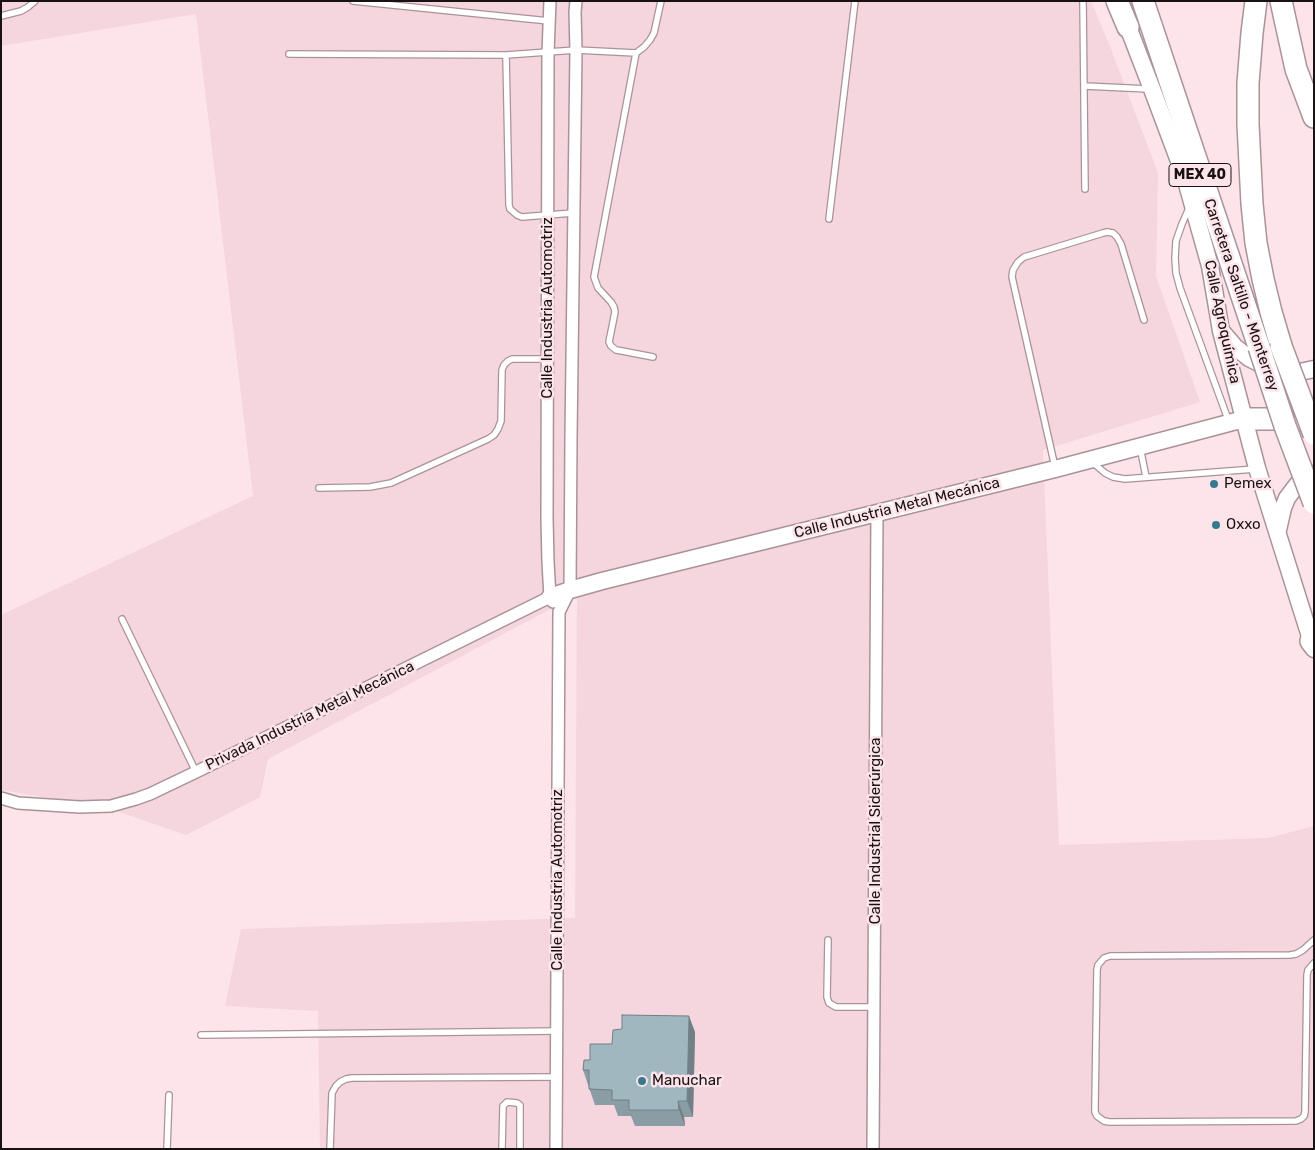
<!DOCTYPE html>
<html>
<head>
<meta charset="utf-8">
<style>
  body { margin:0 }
  #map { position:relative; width:1315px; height:1150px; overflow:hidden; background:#fce4ea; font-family:Rubik,sans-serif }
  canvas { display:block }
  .frame { position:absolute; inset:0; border:2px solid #191214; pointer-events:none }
</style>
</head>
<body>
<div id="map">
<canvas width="1315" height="1150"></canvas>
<div class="frame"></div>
</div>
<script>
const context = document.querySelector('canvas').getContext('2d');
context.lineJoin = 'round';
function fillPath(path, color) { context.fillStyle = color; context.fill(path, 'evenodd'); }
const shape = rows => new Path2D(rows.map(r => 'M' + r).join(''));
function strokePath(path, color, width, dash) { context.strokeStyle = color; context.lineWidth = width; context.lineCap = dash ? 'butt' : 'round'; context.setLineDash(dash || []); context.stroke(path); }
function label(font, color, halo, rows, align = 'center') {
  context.font = font + ' Rubik,sans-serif'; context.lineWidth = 5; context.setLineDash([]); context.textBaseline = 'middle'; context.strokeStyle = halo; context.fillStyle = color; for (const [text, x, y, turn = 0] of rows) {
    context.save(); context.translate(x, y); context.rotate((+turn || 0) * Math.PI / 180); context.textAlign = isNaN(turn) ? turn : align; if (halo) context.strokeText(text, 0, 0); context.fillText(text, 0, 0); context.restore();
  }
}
fillPath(shape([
  [1,1,1091,1,1111,49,1158,173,1156,276,1200,402,1043,450,1059,845,1268,838,1314,826,1314,1149,320,1149,318,1011,225,1006,241,929,575,918,577,595,268,759,260,797,186,835,108,808,1,790,1,615,253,496,196,14,1,46]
]), '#f5d5de');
const lane = shape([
  [353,1,549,21],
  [1083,1,1085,189],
  [1,16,21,11,28,7,35,1],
  [636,53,594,277,598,288,611,302,614,307,615,312,609,342,611,346,616,350,622,351,653,357],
  [289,54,506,55,576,50,636,53,644,47,650,40,654,33,661,1],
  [506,55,509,205,510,209,517,215,522,217,573,213],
  [1084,86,1149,89],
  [1189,208,1182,224,1176,241,1175,258,1176,273,1180,288,1229,422],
  [829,219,855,1],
  [1140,447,1146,477],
  [1092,462,1105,473,1113,477,1125,479,1255,469],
  [1055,467,1012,277,1013,270,1018,262,1024,257,1031,255,1103,233,1107,232,1113,233,1117,237,1121,244,1144,320],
  [319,488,370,487,391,483,488,439,494,435,498,429,501,421,502,370,504,365,508,361,512,359,548,359],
  [122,619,196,772],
  [828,940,827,997,829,1003,836,1007,874,1007],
  [1314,940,1303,950,1296,954,1290,955,1110,956,1104,958,1098,965,1097,970,1095,1105,1095,1112,1097,1116,1104,1121,1109,1122,1296,1121,1301,1119,1304,1116,1305,1112,1307,975,1308,970,1314,963],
  [201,1035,557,1031],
  [167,1149,169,1095],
  [330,1149,332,1093,336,1086,340,1082,346,1079,352,1078,556,1077],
  [502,1149,503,1106,507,1102,517,1103,520,1105,520,1149]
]);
const street = shape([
  [550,1,548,53,547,518,548,562,550,597,553,602],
  [1,798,18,803,80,807,111,806,136,799,150,794,196,772,550,597],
  [556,1149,559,612,570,590,571,437,576,50,575,12,576,1],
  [873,1149,877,513]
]);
const secondary = shape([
  [1122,17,1128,27,1152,89,1185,177,1192,202,1210,266,1221,331,1257,468,1314,649],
  [1223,333,1235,347,1249,358,1263,365,1279,372,1295,373,1314,369],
  [1278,530,1283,508,1287,498,1300,481,1314,474],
  [550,597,570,590,602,581,1055,469,1244,419]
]);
const highway = shape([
  [1117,1,1128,27],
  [1143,1,1259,347],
  [1256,1,1252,33,1248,83,1248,124,1252,204,1256,243,1263,279,1271,312,1281,346],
  [1281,1,1296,69,1314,117],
  [1244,419,1294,419,1314,421],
  [1311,641,1314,645]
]);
strokePath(lane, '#a99399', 8);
strokePath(street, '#a99399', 14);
strokePath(secondary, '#a99399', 19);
strokePath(highway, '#a99399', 24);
strokePath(lane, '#fff', 5.5);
strokePath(street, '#fff', 11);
strokePath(secondary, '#fff', 16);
strokePath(highway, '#fff', 21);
const highwayBridge = shape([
  [1281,346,1314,434],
  [1259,347,1285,426,1314,503]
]);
strokePath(highwayBridge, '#a99399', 24, []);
strokePath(highwayBridge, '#fff', 21);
fillPath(shape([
  [695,1032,693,1117,684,1117,685,1126,635,1126,631,1116,618,1116,614,1105,595,1105,583,1070,590,1060]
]), '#8a9da4');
fillPath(shape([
  [689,1016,695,1032,693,1117,687,1101],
  [678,1101,684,1117,685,1126,679,1110]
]), '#708086');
const building = shape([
  [622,1015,689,1016,687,1101,678,1101,679,1110,629,1110,629,1100,612,1100,612,1090,589,1089,589,1070,583,1070,584,1060,590,1060,590,1044,612,1044,613,1030,622,1029,622,1015]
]);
fillPath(building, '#a0b7bf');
strokePath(building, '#708086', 1);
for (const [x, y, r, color] of [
  [1214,484,5,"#39798c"],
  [1216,525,5,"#39798c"],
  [642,1081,5,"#39798c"]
]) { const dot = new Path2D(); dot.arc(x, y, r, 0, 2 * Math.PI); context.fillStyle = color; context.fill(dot); strokePath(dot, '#fce4ea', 2); }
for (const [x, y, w] of [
  [1200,175,62]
]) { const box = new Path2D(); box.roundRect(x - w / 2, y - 11.5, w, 23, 4); context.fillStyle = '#fce4ea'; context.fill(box); strokePath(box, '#191214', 1); }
label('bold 14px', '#191214', null, [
  ["MEX 40",1200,175]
]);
label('15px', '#191214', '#fce4ea', [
  ["Carretera Saltillo - Monterrey",1241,295,71],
  ["Calle Industria Automotriz",548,308,-90],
  ["Calle Agroquímica",1222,322,78],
  ["Calle Industria Metal Mecánica",897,508,-14],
  ["Privada Industria Metal Mecánica",310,716,-26],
  ["Calle Industrial Siderúrgica",876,831,-90],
  ["Calle Industria Automotriz",558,880,-90]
]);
label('15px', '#191214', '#fce4ea', [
  ["Pemex",1224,484],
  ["Oxxo",1226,525],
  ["Manuchar",652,1081]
], 'left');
</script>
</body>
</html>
